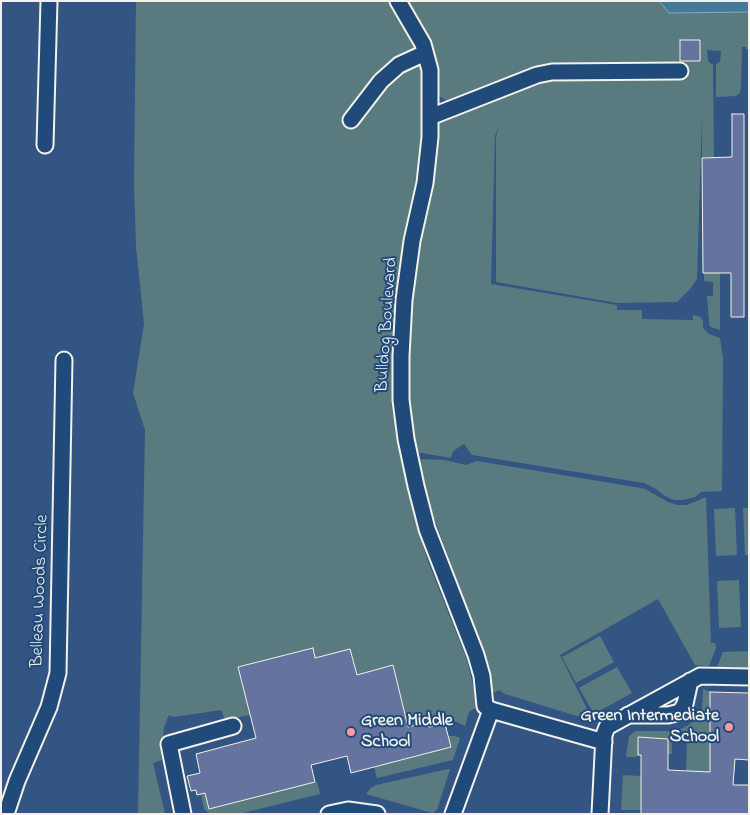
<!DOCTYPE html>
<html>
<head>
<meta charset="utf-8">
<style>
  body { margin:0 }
  #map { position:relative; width:750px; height:815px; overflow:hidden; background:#325584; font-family:"Indie Flower",sans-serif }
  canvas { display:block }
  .frame { position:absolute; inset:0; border:2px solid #f4f1e8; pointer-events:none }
</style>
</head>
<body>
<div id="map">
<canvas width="750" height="815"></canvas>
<div class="frame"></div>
</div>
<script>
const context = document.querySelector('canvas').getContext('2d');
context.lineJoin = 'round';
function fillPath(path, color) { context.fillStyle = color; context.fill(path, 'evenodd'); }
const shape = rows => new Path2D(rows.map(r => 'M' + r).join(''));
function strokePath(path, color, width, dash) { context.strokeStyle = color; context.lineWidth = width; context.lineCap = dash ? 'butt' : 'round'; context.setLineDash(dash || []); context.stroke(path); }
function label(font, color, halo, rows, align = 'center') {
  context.font = font + ' "Indie Flower",sans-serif'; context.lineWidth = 4; context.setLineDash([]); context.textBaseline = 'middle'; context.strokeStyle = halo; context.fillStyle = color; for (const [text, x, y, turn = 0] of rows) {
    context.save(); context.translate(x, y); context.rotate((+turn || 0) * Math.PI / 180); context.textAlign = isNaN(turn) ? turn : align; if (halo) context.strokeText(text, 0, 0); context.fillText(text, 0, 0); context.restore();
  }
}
fillPath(shape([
  [136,1,659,1,669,13,749,12,749,49,746,49,746,47,742,47,741,88,740,93,736,96,716,97,716,64,720,62,721,51,707,50,708,61,713,65,714,157,702,158,702,117,697,279,691,288,677,302,617,303,496,282,496,137,499,126,495,136,491,284,617,305,617,310,642,310,642,319,693,320,693,315,700,317,703,321,703,328,709,334,720,338,723,358,722,491,701,492,695,497,683,500,674,500,665,496,656,489,644,483,472,455,464,444,453,451,451,458,416,452,413,429,395,429,416,520,427,559,467,660,478,706,469,712,465,726,449,718,408,727,393,666,357,675,315,658,312,648,238,667,250,715,225,720,221,710,174,717,169,715,164,727,163,738,160,740,162,760,153,763,165,814,138,814,145,430,133,393,144,324,136,246,134,185],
  [700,40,700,61,680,61,680,41],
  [556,69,447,116,437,126,438,95,450,103],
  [704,273,720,273,720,330,710,327,709,321,707,296,713,296,713,282,704,281],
  [417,459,445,460,466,465,477,461,635,487,645,489,668,502,677,505,687,505,706,497,711,643,715,643,716,648,709,666,695,665,658,599,560,655,593,721,505,694,499,690,494,693,491,688,476,632,434,518],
  [735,508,737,555,716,556,714,509],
  [743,508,749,508,749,555,745,555],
  [739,580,741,627,719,628,717,581],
  [600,636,614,662,576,683,562,657],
  [749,651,749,669,717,667,723,652],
  [617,667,632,693,594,714,579,688],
  [703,689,710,692,710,772,686,771,687,741,683,739,680,729,689,725,699,715,702,710],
  [636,731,671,731,672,754,668,754,668,739,639,737,638,755,639,755,637,757,626,757,629,736],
  [448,736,455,736,460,738,453,760,377,778,374,767,451,747],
  [448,769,450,769,437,810,432,813,366,794,371,788,376,785],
  [623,775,641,776,641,810,621,810],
  [315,782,317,782,320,794,239,814,210,814,204,809,201,794,205,793,209,809]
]), '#597b80');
const water = shape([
  [659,1,749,1,749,12,669,13,659,1]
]);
fillPath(water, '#427a9b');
strokePath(water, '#89aaba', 1);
const building = shape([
  [680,40,700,40,700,61,680,61,680,40],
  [732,114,744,114,744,317,731,317,731,273,703,273,702,158,732,157,732,114],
  [313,648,315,658,350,649,357,675,393,665,408,727,428,722,429,727,445,724,451,747,351,773,347,756,311,765,315,782,209,809,205,793,197,795,196,790,191,791,187,776,200,773,196,754,256,738,238,667,313,648],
  [710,692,749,693,749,760,735,759,733,785,749,785,749,814,641,814,641,755,638,755,638,737,668,739,668,770,710,772,710,692]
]);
fillPath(building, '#65739f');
strokePath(building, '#f4f1e8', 1);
const minor = shape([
  [398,1,423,44,430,70,430,137,425,183,412,241,404,300,401,356,401,400,406,439,416,486,427,529,476,655,482,676,485,706,491,710,453,814],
  [430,117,537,75,552,72,680,71],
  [351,120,381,81,399,65,425,53],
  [45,145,49,1],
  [491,710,604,742],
  [628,715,668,715,680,712,685,704,690,681],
  [6,814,17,781,49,707,58,673,64,360],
  [183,814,169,744,233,726],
  [329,814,348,810,377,814],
  [600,814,604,735,607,727,700,676,749,677]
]);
strokePath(minor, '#f4f1e8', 19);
strokePath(minor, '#1f4a7a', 15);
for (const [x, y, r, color] of [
  [729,727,5,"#ff9aa2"],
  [351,732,5,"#ff9aa2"]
]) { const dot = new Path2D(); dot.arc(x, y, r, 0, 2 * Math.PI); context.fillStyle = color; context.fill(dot); strokePath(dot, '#1f4a7a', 2); }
label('18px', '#f4f1e8', '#1f4a7a', [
  ["Bulldog Boulevard",388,325,-86],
  ["Belleau Woods Circle",41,591,-88]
]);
label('bold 18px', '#f4f1e8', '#1f4a7a', [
  ["Green Intermediate",719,717],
  ["School",719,738],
  ["Green Middle",361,722,"left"],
  ["School",361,743,"left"]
], 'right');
</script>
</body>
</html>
